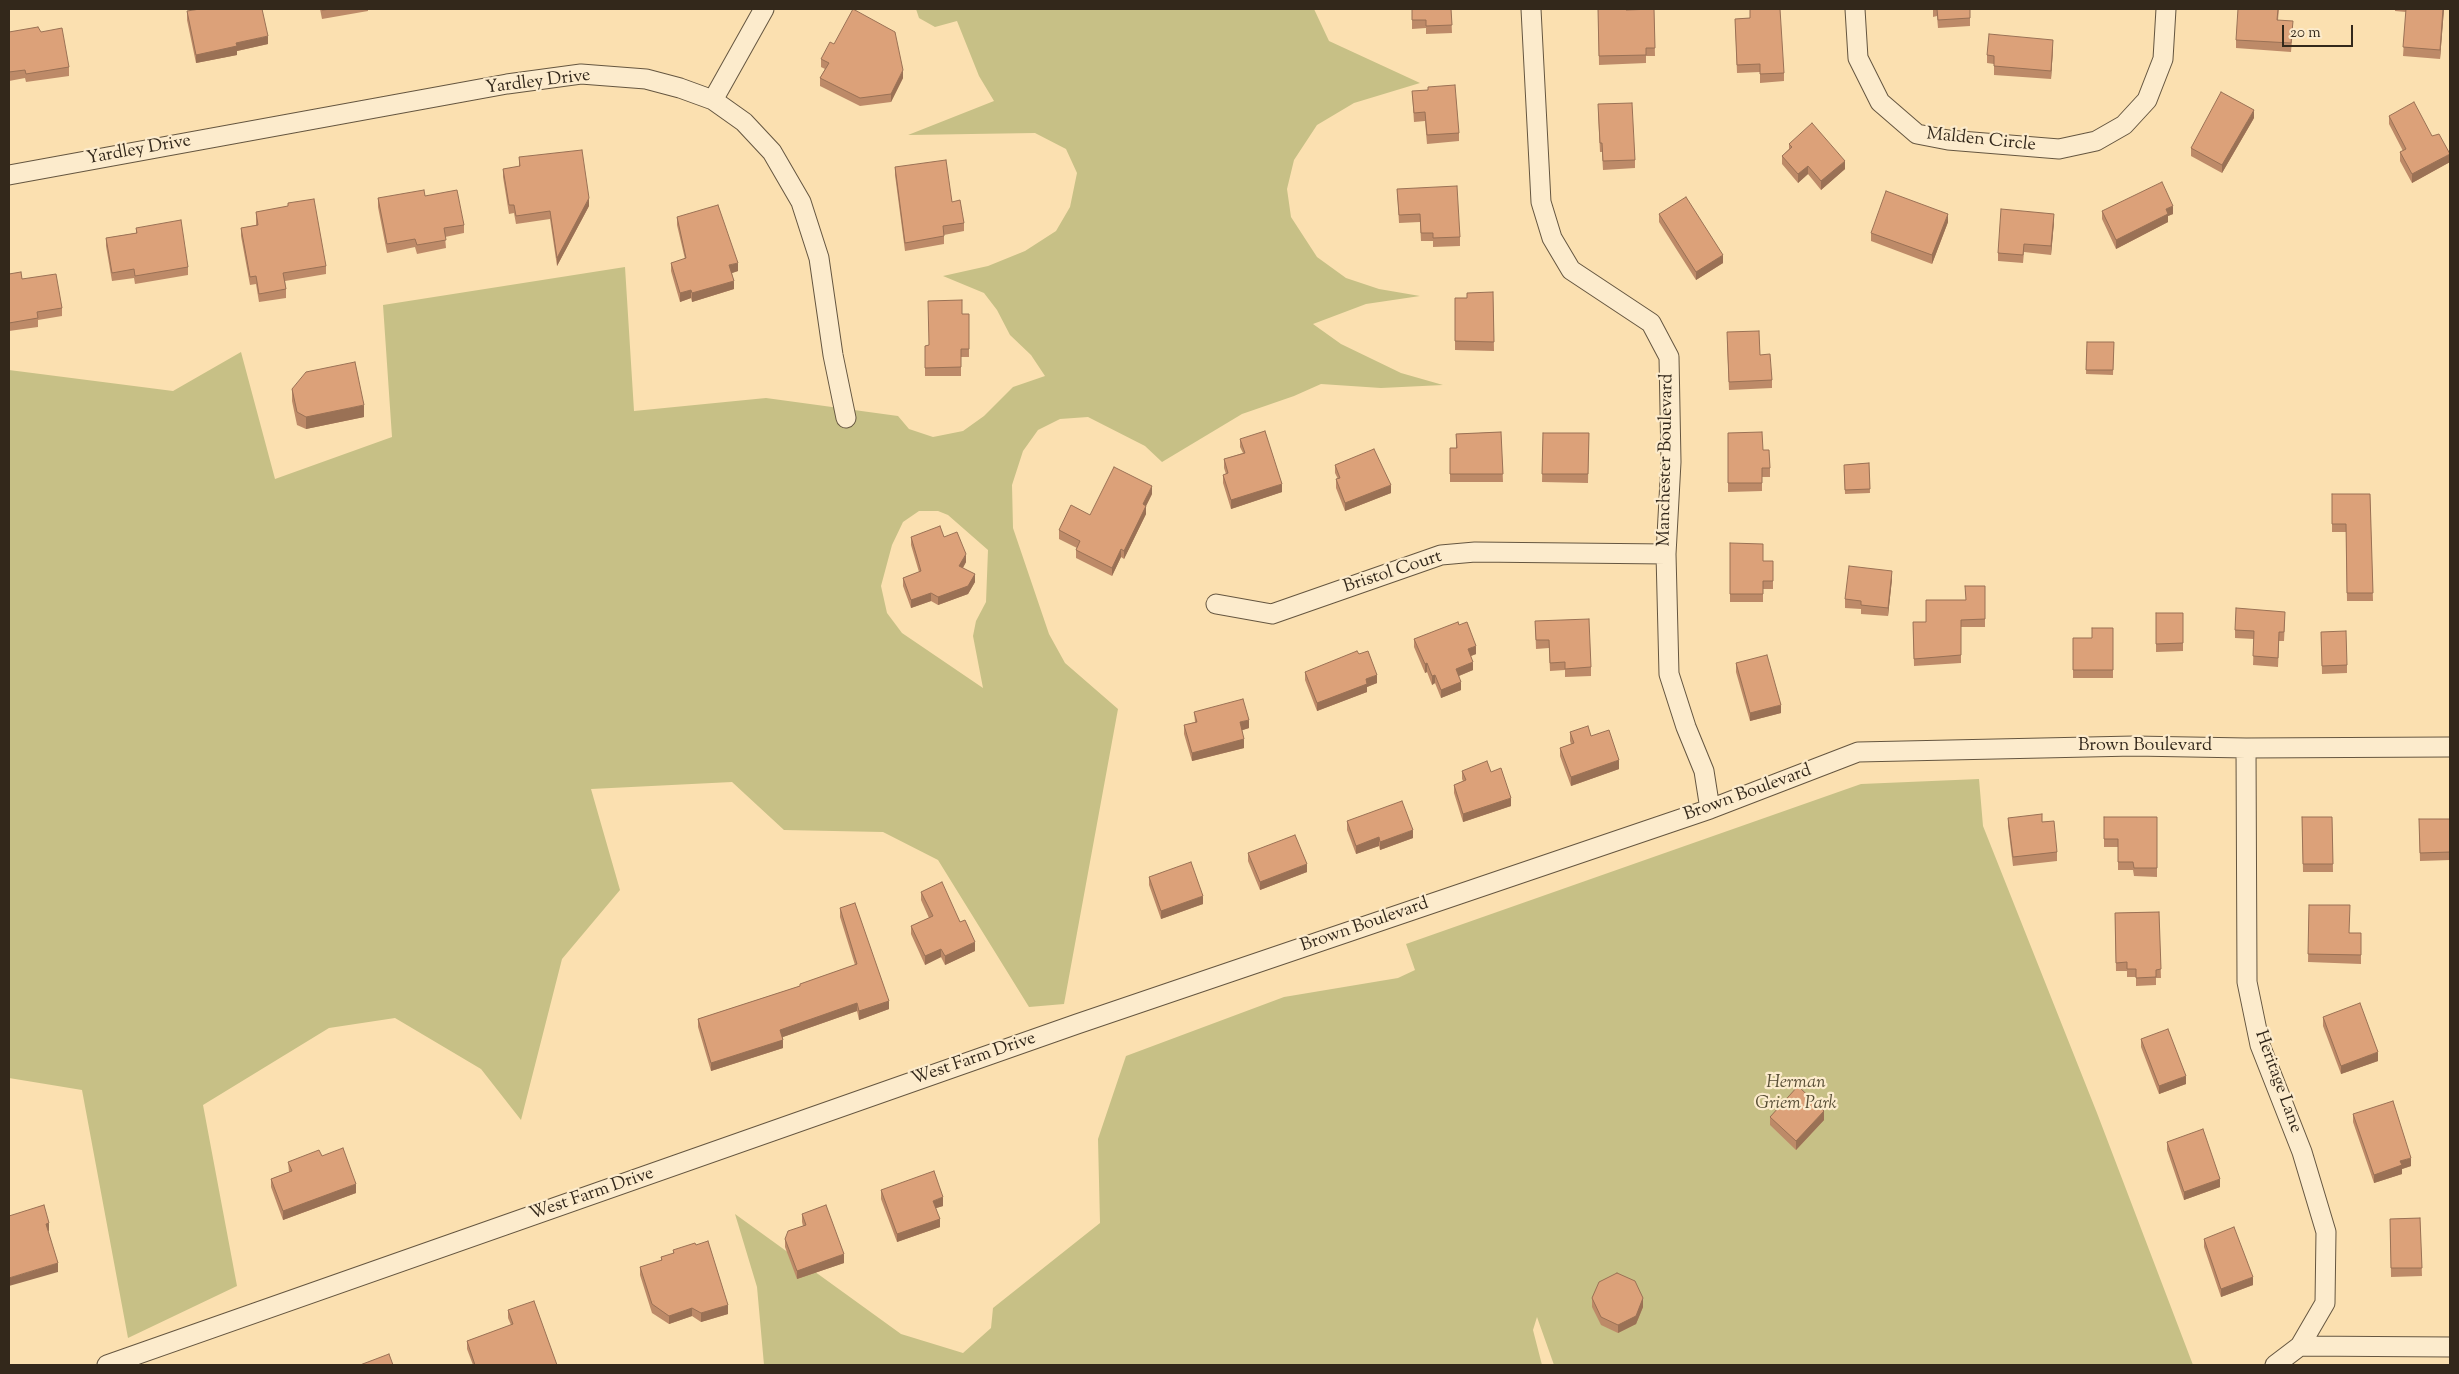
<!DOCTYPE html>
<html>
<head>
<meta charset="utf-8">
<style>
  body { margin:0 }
  #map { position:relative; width:2459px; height:1374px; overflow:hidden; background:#fbe0b0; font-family:"Sorts Mill Goudy",serif }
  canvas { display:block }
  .frame { position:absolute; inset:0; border:10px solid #33281b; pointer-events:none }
  .scale { position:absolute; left:2282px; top:25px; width:71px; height:22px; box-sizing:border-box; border:2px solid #33281b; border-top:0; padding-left:6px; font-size:15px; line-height:18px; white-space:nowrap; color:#33281b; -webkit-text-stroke:4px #fcebcc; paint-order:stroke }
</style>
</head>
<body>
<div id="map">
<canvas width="2459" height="1374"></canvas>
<div class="frame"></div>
<div class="scale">20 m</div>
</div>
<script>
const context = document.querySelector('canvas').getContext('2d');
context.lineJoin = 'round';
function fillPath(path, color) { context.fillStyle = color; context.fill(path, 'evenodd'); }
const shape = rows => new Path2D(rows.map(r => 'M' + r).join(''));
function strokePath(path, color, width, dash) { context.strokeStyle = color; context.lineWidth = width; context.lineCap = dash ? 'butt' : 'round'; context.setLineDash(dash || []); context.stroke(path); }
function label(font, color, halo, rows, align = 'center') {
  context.font = font + ' "Sorts Mill Goudy",serif'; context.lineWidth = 4.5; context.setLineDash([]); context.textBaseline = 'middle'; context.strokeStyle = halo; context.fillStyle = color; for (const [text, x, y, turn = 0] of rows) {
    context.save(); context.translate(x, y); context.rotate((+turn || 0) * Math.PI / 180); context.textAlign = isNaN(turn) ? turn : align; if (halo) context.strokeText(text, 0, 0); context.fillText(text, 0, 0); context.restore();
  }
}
fillPath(shape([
  [916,9,1314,9,1329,41,1420,83,1354,103,1317,125,1294,160,1287,189,1291,217,1317,257,1346,278,1379,289,1420,296,1366,304,1313,324,1341,344,1401,373,1443,385,1381,388,1321,384,1294,396,1242,414,1162,462,1145,446,1088,417,1060,419,1038,430,1023,451,1012,485,1013,528,1049,634,1065,663,1118,709,1064,1004,1029,1007,938,860,883,832,784,830,732,782,591,789,620,890,562,959,521,1120,481,1069,395,1018,329,1028,203,1105,237,1286,128,1338,82,1090,9,1078,9,370,173,391,241,352,275,479,392,437,383,305,625,267,634,411,766,398,898,416,909,429,933,437,963,431,984,416,1013,387,1045,376,1031,355,1010,335,997,310,984,293,943,276,988,266,1025,251,1056,231,1070,207,1077,173,1066,149,1035,133,908,135,994,101,979,76,957,21,935,27,919,18],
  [919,511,938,511,948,515,988,550,986,602,976,621,973,636,983,688,902,633,887,613,881,586,892,545,903,522],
  [1979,779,1983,826,2097,1113,2193,1365,1554,1365,1537,1317,1533,1330,1542,1365,764,1365,757,1287,735,1214,901,1334,963,1353,991,1328,993,1308,1100,1223,1098,1139,1126,1056,1284,997,1398,978,1415,970,1406,944,1861,784]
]), '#c7c086');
const street = shape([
  [1531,9,1541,202,1552,238,1571,270,1651,323,1669,357,1671,462,1666,554,1669,674,1686,727,1704,771,1710,809],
  [1855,9,1858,58,1880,102,1917,134,1948,140,2059,149,2096,141,2124,125,2147,100,2163,59,2166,9],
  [713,100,764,9],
  [9,175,507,84,581,74,646,79,680,88,713,100,744,122,772,152,801,202,819,258,833,355,846,418],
  [1216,604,1272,614,1441,555,1475,552,1666,554],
  [2246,748,2247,982,2260,1045,2302,1152,2326,1232,2325,1303,2300,1346],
  [107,1365,1077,1024,1710,809,1858,752,2134,746,2246,748,2450,747],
  [2275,1365,2300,1346,2450,1347]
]);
strokePath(street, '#655640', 21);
strokePath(street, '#fcebcc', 19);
fillPath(shape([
  [320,9,368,9,368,11,322,19],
  [1412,9,1451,9,1452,33,1426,34,1426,28,1412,29],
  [1598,9,1626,10,1654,9,1655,56,1646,56,1646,63,1599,65],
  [1750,9,1784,73,1784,81,1760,83,1760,72,1737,73,1735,19,1750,18],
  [1933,9,1970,9,1970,26,1938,28,1937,16,1933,17],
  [2279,9,2278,20,2293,29,2291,52,2236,48,2236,40],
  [2395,9,2444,9,2440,59,2403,56,2406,12,2395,11],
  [187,11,268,44,237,51,237,55,196,63,187,20],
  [9,32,41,32,69,67,69,76,26,82,25,78,9,81],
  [2053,48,2051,79,1994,75,1994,64,1987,63,1987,55],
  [821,59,903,78,891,102,860,106,820,86,820,78,825,69,821,67],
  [1412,91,1459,133,1459,141,1427,144,1425,121,1414,122],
  [1598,112,1635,160,1635,168,1603,170,1602,152,1600,152],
  [2389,116,2450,162,2412,183,2400,161,2400,152,2403,151,2389,124],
  [2254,118,2222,173,2191,156,2191,148],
  [1789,144,1845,169,1821,190,1808,174,1798,183,1782,164,1782,156,1789,149],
  [519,157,589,206,557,266,550,219,516,224,514,213,509,214,503,177,503,169,519,167],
  [895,167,952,202,964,223,964,231,944,235,944,244,905,251,895,175],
  [1397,189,1460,237,1460,246,1433,247,1433,241,1421,241,1420,222,1399,223],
  [425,196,464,225,464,233,445,237,446,248,417,254,415,247,387,253,378,207,378,198],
  [288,203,326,266,326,274,285,281,286,289,286,298,259,302,256,284,250,285,241,236,241,228,256,225,256,212,288,207],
  [2102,211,2173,214,2168,216,2168,222,2116,249,2102,219],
  [1659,214,1723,263,1696,280,1659,222],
  [677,217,738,271,732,273,734,289,692,302,691,298,680,302,671,271,671,263,685,259,677,225],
  [1948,222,1932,264,1871,241,1871,233],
  [2054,222,2051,255,2024,252,2023,263,1998,261,1998,253],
  [136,228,188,267,188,275,135,284,134,278,112,281,106,246,106,238,136,233],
  [9,274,22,279,62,308,62,316,38,320,38,327,9,331],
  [1493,292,1494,351,1455,350,1455,298,1467,298],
  [962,314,969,314,969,357,961,357,961,376,925,376,925,346,929,345],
  [1727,341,1760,355,1772,380,1772,388,1729,390],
  [2087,342,2114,342,2113,375,2086,374],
  [292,389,364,417,306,429,297,425,292,401],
  [1501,432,1503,482,1450,482,1450,448,1456,448,1456,434],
  [1543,433,1589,433,1588,483,1542,482],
  [1728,433,1763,450,1770,468,1770,477,1762,477,1762,491,1728,492],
  [1240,439,1282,492,1231,509,1223,483,1223,475,1226,474,1224,468,1224,459,1243,453,1240,447],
  [1869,463,1870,493,1845,494,1844,465],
  [1335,465,1391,493,1345,511,1336,488,1336,479,1338,479,1335,473],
  [1152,494,1146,506,1146,514,1124,559,1121,557,1112,576,1076,558,1076,550,1077,548,1059,539,1059,530,1090,515],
  [2332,494,2370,494,2373,601,2347,601,2346,532,2332,532],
  [911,537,944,537,966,562,963,568,975,582,968,594,938,605,931,601,911,608,903,586,903,578,919,572,911,545],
  [1730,543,1763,561,1773,561,1773,589,1763,589,1763,602,1730,602],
  [1892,579,1888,616,1861,614,1861,609,1845,608,1845,599],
  [1985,586,1985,627,1961,627,1961,663,1914,666,1913,622,1926,622,1966,600],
  [2156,613,2183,613,2183,651,2156,652],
  [2285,620,2284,641,2279,641,2278,667,2253,665,2254,639,2235,638,2235,630],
  [1535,621,1591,667,1591,676,1565,677,1565,670,1550,671,1549,648,1536,649],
  [1459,625,1476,654,1471,656,1473,670,1459,676,1461,690,1441,698,1435,683,1432,685,1427,672,1425,673,1414,647,1414,639],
  [2113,628,2113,678,2073,678,2073,638,2092,638],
  [2321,632,2347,665,2347,673,2322,674],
  [1359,654,1377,683,1367,687,1367,692,1317,711,1305,680,1305,672],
  [1736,663,1781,713,1750,721,1736,672],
  [1194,712,1249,728,1242,730,1244,748,1192,761,1184,734,1184,725,1195,722],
  [1570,732,1591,736,1619,769,1571,786,1560,756,1560,748,1571,744,1570,741],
  [1462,771,1491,772,1511,806,1463,822,1454,793,1454,785,1463,781,1462,779],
  [2104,817,2157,817,2157,877,2134,876,2133,870,2118,870,2118,847,2104,847],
  [2302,817,2332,817,2333,872,2303,872],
  [2008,818,2042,822,2057,852,2057,861,2013,866,2008,826],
  [2419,819,2450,819,2450,860,2420,861],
  [1347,821,1413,838,1380,850,1379,846,1356,854,1347,830],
  [1248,853,1307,872,1260,890,1248,861],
  [1149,877,1203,904,1161,919,1149,885],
  [921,892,960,922,975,951,945,965,941,957,925,965,911,934,911,926,929,918,921,900],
  [2309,905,2350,933,2361,933,2361,964,2308,962],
  [840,908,889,1009,859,1020,857,1011,783,1037,783,1048,711,1071,698,1027,698,1019,800,986,800,984,855,965,840,917],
  [2159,912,2161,978,2156,978,2156,985,2136,986,2136,977,2127,977,2127,971,2116,971,2115,913],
  [2323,1017,2378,1061,2341,1074,2323,1026],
  [2141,1039,2186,1084,2159,1094,2141,1047],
  [2353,1114,2411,1166,2402,1169,2402,1174,2374,1183,2353,1122],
  [1770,1117,1824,1120,1796,1150,1770,1125],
  [2167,1142,2220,1187,2184,1200,2167,1150],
  [288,1162,356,1193,283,1220,271,1187,271,1179,289,1172],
  [881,1190,943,1206,936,1208,940,1227,897,1242,881,1199],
  [802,1214,844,1263,797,1279,785,1247,785,1239,803,1226,802,1222],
  [2420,1218,2422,1276,2391,1277,2390,1219],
  [2204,1239,2253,1285,2221,1297,2204,1247],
  [673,1250,728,1314,701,1322,692,1316,669,1324,652,1313,640,1275,640,1267,661,1261,661,1257,673,1254],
  [1592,1298,1643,1307,1636,1324,1618,1333,1601,1325,1592,1307],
  [508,1310,557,1365,473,1365,467,1349,467,1341,511,1325,508,1318]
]), '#bd8a68');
fillPath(shape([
  [2443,9,2444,9,2440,59,2440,50],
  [268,36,268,44,237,51,237,55,196,63,196,55,236,43],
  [2053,40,2053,48,2051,79,2051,71],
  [903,70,903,78,891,102,891,94],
  [2254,110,2254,118,2222,173,2222,165],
  [2450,154,2450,162,2412,183,2412,174],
  [1845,161,1845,169,1821,190,1821,181],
  [1808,166,1808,174,1798,183,1798,174],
  [589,198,589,206,557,266,557,258],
  [2173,206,2173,214,2168,216,2168,222,2116,249,2116,240,2166,209],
  [1948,214,1948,222,1932,264,1932,255],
  [2054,214,2054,222,2051,255,2051,246],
  [1723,255,1723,263,1696,280,1696,272],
  [738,263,738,271,729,274,729,265],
  [734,281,734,289,692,302,692,293],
  [691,290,691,298,680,302,680,293],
  [364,405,364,417,306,429,306,417],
  [1282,484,1282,492,1231,509,1231,500],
  [1391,485,1391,493,1345,511,1345,503],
  [1152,486,1152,494,1143,512,1143,504],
  [1146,506,1146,514,1124,559,1124,551],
  [1121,549,1121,557,1112,576,1112,568],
  [966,554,966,562,959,574,959,566],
  [1892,571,1892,579,1888,616,1888,608],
  [975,574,975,582,968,594,938,605,938,597],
  [931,593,931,601,911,608,911,600],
  [1476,646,1476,654,1468,657,1468,649],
  [1473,662,1473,670,1456,677,1456,669],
  [1427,663,1427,672,1425,673,1425,664],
  [1377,675,1377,683,1367,687,1367,692,1317,711,1317,703,1366,679],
  [1435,675,1435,683,1432,685,1432,676],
  [1461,682,1461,690,1441,698,1441,690],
  [1781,705,1781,713,1750,721,1750,713],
  [1249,720,1249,728,1240,731,1240,722],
  [1244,739,1244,748,1192,761,1192,753],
  [1619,760,1619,769,1571,786,1571,777],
  [1511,798,1511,806,1463,822,1463,814],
  [1413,830,1413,838,1380,850,1380,842],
  [1379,837,1379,846,1356,854,1356,846],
  [1307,864,1307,872,1260,890,1260,882],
  [1203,896,1203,904,1161,919,1161,911],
  [975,942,975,951,945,965,945,956],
  [941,949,941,957,925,965,925,956],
  [889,1001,889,1009,859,1020,859,1011],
  [857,1003,857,1011,780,1038,780,1030],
  [783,1040,783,1048,711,1071,711,1063],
  [2378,1052,2378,1061,2341,1074,2341,1066],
  [2186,1076,2186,1084,2159,1094,2159,1086],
  [1824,1111,1824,1120,1796,1150,1796,1141],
  [2411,1158,2411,1166,2402,1169,2402,1174,2374,1183,2374,1175,2400,1161],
  [2220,1179,2220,1187,2184,1200,2184,1192],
  [356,1184,356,1193,283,1220,283,1211],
  [943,1197,943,1206,933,1209,933,1201],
  [940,1219,940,1227,897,1242,897,1234],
  [49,1223,49,1231,46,1232,46,1224],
  [844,1254,844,1263,797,1279,797,1271],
  [58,1263,58,1272,9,1286,9,1278],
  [2253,1277,2253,1285,2221,1297,2221,1289],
  [1643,1298,1643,1307,1636,1324,1618,1333,1618,1325],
  [728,1305,728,1314,701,1322,701,1313],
  [692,1308,692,1316,669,1324,669,1316]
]), '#9a7155');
const building = shape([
  [200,9,262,9,268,36,236,43,237,46,196,55,187,11,200,9],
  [321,9,332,9,322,10,321,9],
  [853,9,895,32,903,70,891,94,860,98,820,78,829,63,821,59,830,42,834,44,853,9],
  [1412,9,1451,9,1452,25,1426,26,1426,20,1412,20,1412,9],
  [1598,9,1626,9,1626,10,1654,9,1655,48,1646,48,1646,55,1599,56,1598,9],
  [1750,9,1780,9,1784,73,1760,74,1760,64,1737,65,1735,19,1750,18,1750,9],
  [1937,9,1970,9,1970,18,1938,20,1937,9],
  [2238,9,2278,9,2277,20,2293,21,2291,43,2236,40,2238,9],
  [2406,9,2443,9,2440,50,2403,47,2406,9],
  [38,27,41,32,62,28,69,67,26,74,25,70,9,72,9,32,38,27],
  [1989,34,2053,40,2051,71,1994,66,1994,56,1987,55,1989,34],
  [1455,85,1459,133,1427,135,1425,112,1414,113,1412,91,1428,90,1428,87,1455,85],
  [2221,92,2254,110,2222,165,2191,148,2221,92],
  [2414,102,2432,136,2439,134,2450,154,2412,174,2400,152,2406,149,2389,116,2414,102],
  [1632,103,1635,160,1603,161,1602,143,1600,143,1598,104,1632,103],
  [1812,123,1845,161,1821,181,1808,166,1798,174,1782,156,1792,147,1789,144,1812,123],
  [582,150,589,198,557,258,550,211,516,216,514,205,509,205,503,169,520,166,519,157,582,150],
  [946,160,952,202,960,200,964,223,943,226,944,236,905,243,895,167,946,160],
  [2162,182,2173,206,2166,209,2168,214,2116,240,2102,211,2162,182],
  [1457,186,1460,237,1433,238,1433,233,1421,233,1420,214,1399,215,1397,189,1457,186],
  [424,190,425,196,457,190,464,225,444,228,446,240,417,245,415,239,387,244,378,198,424,190],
  [1886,191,1948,214,1932,255,1871,233,1886,191],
  [1686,197,1723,255,1696,272,1659,214,1686,197],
  [314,199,326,266,283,273,286,289,259,294,256,276,250,277,241,228,258,225,256,212,288,206,288,203,314,199],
  [718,205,738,263,729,265,734,281,692,293,691,290,680,293,671,263,686,258,677,217,718,205],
  [2001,209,2054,214,2051,246,2024,244,2023,255,1998,253,2001,209],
  [181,220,188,267,135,276,134,269,112,273,106,238,137,233,136,228,181,220],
  [21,272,22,279,56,274,62,308,37,312,38,318,9,323,9,274,21,272],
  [1493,292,1494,342,1455,341,1455,298,1467,298,1467,293,1493,292],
  [962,300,962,314,969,314,969,349,961,349,961,367,925,368,925,346,929,345,928,301,962,300],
  [1759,331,1760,355,1770,354,1772,380,1729,382,1727,332,1759,331],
  [2087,342,2114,342,2113,370,2086,370,2087,342],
  [355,362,364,405,306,417,297,412,292,389,306,372,355,362],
  [1265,431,1282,484,1231,500,1223,475,1228,473,1224,459,1245,453,1240,439,1265,431],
  [1501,432,1503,474,1450,474,1450,448,1457,448,1456,434,1501,432],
  [1762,432,1763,450,1769,450,1770,468,1762,468,1762,483,1728,483,1728,433,1762,432],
  [1543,433,1589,433,1588,474,1542,474,1543,433],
  [1374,449,1391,485,1345,503,1336,479,1340,478,1335,465,1374,449],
  [1869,463,1870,489,1845,490,1844,465,1869,463],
  [1114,467,1152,486,1143,504,1146,506,1124,551,1121,549,1112,568,1076,550,1080,541,1059,530,1071,505,1090,515,1114,467],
  [2332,494,2370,494,2373,593,2347,593,2346,524,2332,524,2332,494],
  [940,526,944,537,957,532,966,554,959,566,975,574,968,586,938,597,931,593,911,600,903,578,921,571,911,537,940,526],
  [1730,543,1763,544,1763,561,1773,561,1773,581,1763,581,1763,594,1730,594,1730,543],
  [1849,566,1892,571,1888,608,1861,605,1861,601,1845,599,1849,566],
  [1965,586,1985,586,1985,619,1961,620,1961,655,1914,659,1913,622,1926,622,1926,600,1966,600,1965,586],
  [2236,608,2285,612,2284,632,2279,632,2278,658,2253,656,2254,631,2235,630,2236,608],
  [2156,613,2183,613,2183,643,2156,644,2156,613],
  [1589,619,1591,667,1565,669,1565,662,1550,663,1549,640,1536,640,1535,621,1589,619],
  [1458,622,1459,625,1467,622,1476,646,1468,649,1473,662,1456,669,1461,682,1441,690,1435,675,1432,676,1427,663,1425,664,1414,639,1458,622],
  [2092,628,2113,628,2113,670,2073,670,2073,638,2092,638,2092,628],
  [2346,631,2347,665,2322,666,2321,632,2346,631],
  [1357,651,1359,654,1368,651,1377,675,1366,679,1367,684,1317,703,1305,672,1357,651],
  [1767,655,1781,705,1750,713,1736,663,1767,655],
  [1243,699,1249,720,1240,722,1244,739,1192,753,1184,725,1197,722,1194,712,1243,699],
  [1588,726,1591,736,1609,730,1619,760,1571,777,1560,748,1574,743,1570,732,1588,726],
  [1487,761,1491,772,1501,768,1511,798,1463,814,1454,785,1466,780,1462,771,1487,761],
  [1402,801,1413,830,1380,842,1379,837,1356,846,1347,821,1402,801],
  [2042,814,2042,822,2054,821,2057,852,2013,857,2008,818,2042,814],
  [2104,817,2157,817,2157,868,2134,868,2133,862,2118,862,2118,839,2104,839,2104,817],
  [2302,817,2332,817,2333,864,2303,864,2302,817],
  [2419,819,2450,819,2450,852,2420,853,2419,819],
  [1295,835,1307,864,1260,882,1248,853,1295,835],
  [1191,862,1203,896,1161,911,1149,877,1191,862],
  [942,882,960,922,965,920,975,942,945,956,941,949,925,956,911,926,933,916,921,892,942,882],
  [855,903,889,1001,859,1011,857,1003,780,1030,783,1040,711,1063,698,1019,800,986,800,984,857,964,840,908,855,903],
  [2309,905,2350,905,2349,933,2361,933,2361,955,2308,954,2309,905],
  [2159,912,2161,969,2156,970,2156,977,2136,978,2136,969,2127,969,2127,962,2116,963,2115,913,2159,912],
  [2360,1003,2378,1052,2341,1066,2323,1017,2360,1003],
  [2168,1029,2186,1076,2159,1086,2141,1039,2168,1029],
  [1798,1086,1824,1111,1796,1141,1770,1117,1798,1086],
  [2393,1101,2411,1158,2400,1161,2402,1165,2374,1175,2353,1114,2393,1101],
  [2203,1129,2220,1179,2184,1192,2167,1142,2203,1129],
  [343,1148,356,1184,283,1211,271,1179,292,1171,288,1162,319,1150,322,1156,343,1148],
  [934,1171,943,1197,933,1201,940,1219,897,1234,881,1190,934,1171],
  [44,1205,49,1223,46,1224,58,1263,9,1278,9,1216,44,1205],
  [826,1205,844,1254,797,1271,785,1239,788,1231,806,1225,802,1214,826,1205],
  [2420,1218,2422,1268,2391,1268,2390,1219,2420,1218],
  [2234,1227,2253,1277,2221,1289,2204,1239,2234,1227],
  [708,1241,728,1305,701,1313,692,1308,669,1316,652,1304,640,1267,662,1260,661,1257,674,1253,673,1250,695,1243,696,1245,708,1241],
  [1617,1273,1635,1281,1643,1298,1636,1316,1618,1325,1601,1317,1592,1298,1599,1282,1617,1273],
  [534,1301,557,1365,475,1365,467,1341,513,1324,508,1310,534,1301],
  [389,1354,393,1365,360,1365,389,1354]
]);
fillPath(building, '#dca179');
strokePath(building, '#9a7155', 1);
label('18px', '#33281b', '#fcebcc', [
  ["Yardley Drive",538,83,-7],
  ["Malden Circle",1981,141,6],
  ["Yardley Drive",139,151,-10],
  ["Manchester Boulevard",1667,460,-89],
  ["Bristol Court",1393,573,-18],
  ["Brown Boulevard",2145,747],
  ["Brown Boulevard",1748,794,-20],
  ["Brown Boulevard",1365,926,-19],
  ["West Farm Drive",974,1060,-19],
  ["Heritage Lane",2277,1082,70],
  ["West Farm Drive",592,1195,-19]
]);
label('italic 18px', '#584e36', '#fcebcc', [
  ["Herman",1796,1084],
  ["Griem Park",1796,1105]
]);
</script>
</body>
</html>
